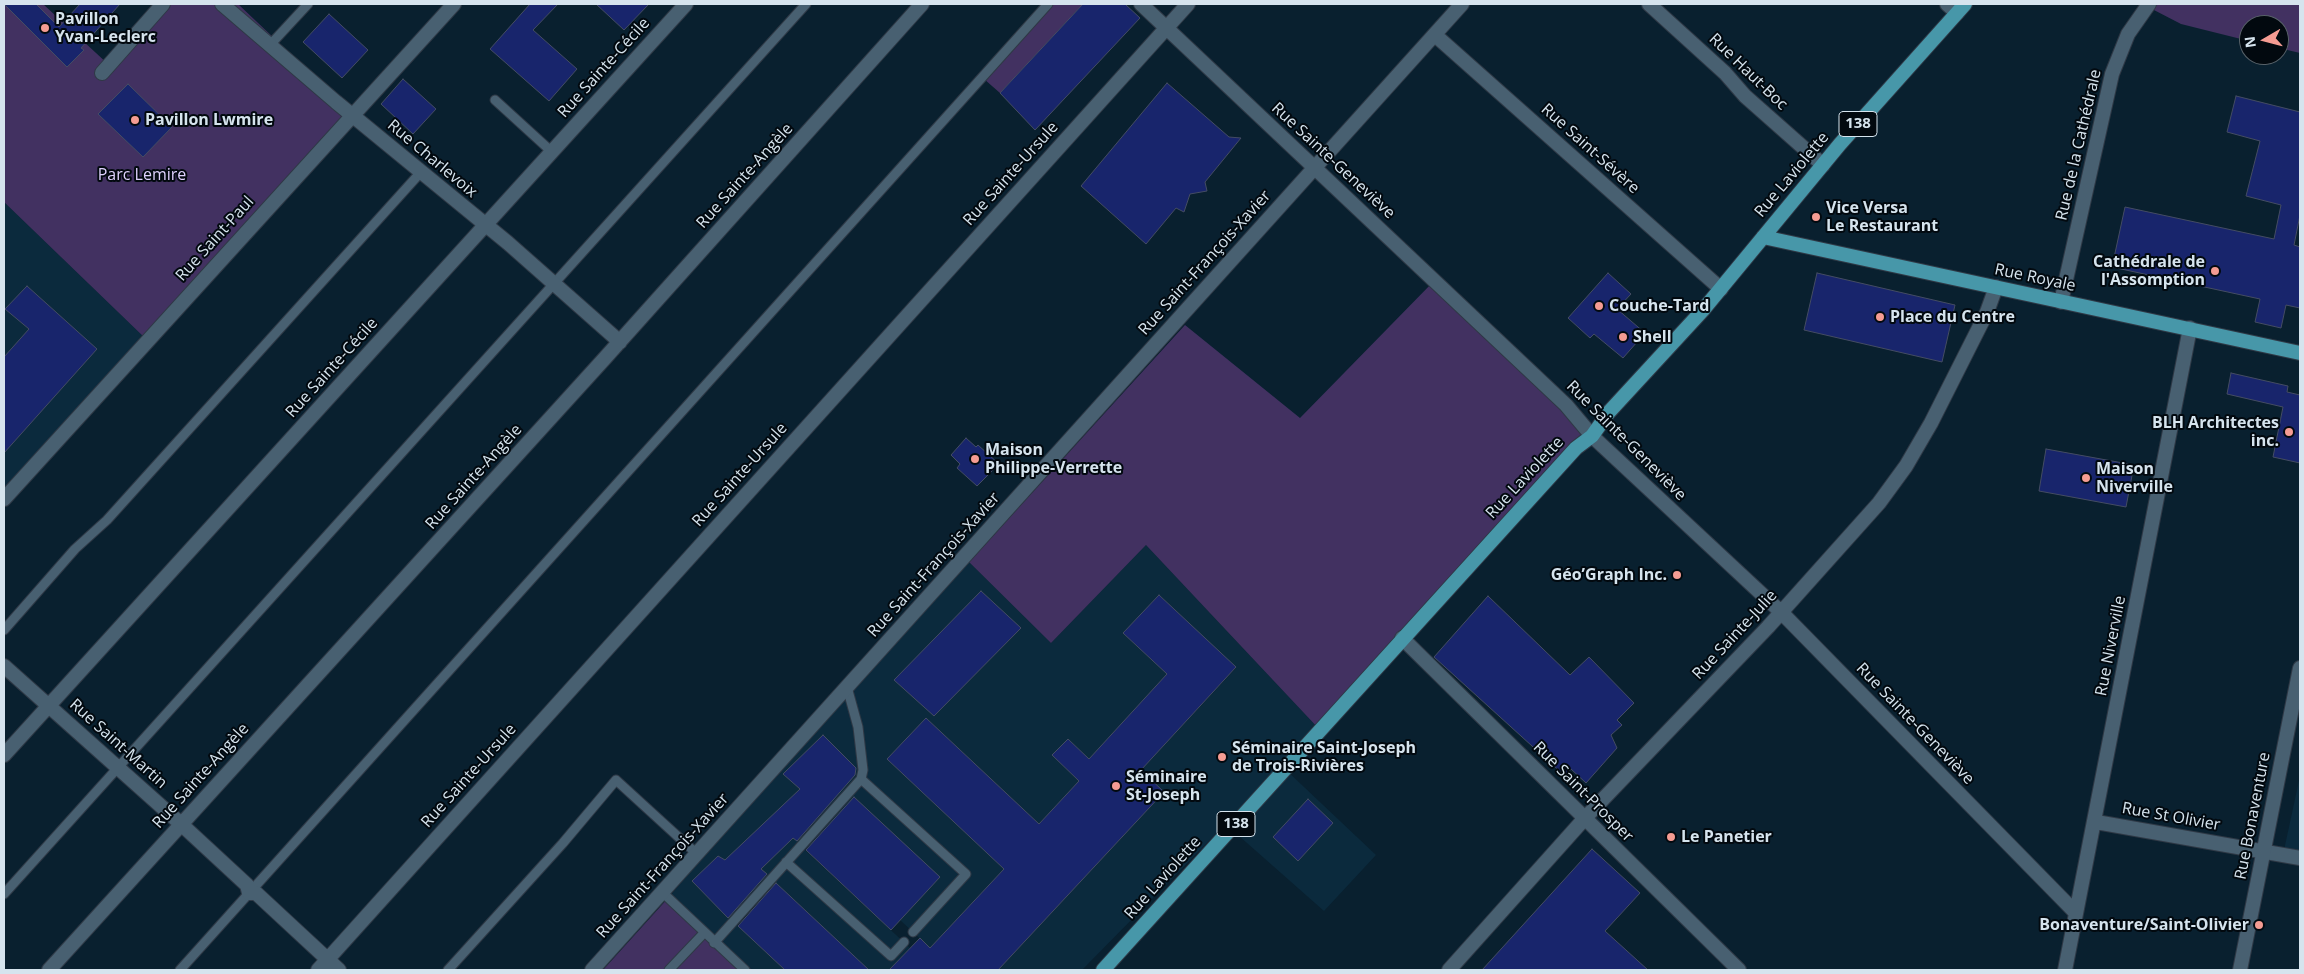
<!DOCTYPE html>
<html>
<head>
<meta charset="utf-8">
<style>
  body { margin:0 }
  #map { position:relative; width:2304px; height:974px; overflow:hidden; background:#09202f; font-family:"Open Sans",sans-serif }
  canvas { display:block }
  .frame { position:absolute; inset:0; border:5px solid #d6e4ee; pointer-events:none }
  .north { position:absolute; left:2239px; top:15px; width:50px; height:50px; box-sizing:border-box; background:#02090f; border:1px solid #576168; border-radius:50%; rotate:262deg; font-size:14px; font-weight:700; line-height:20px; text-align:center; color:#d6e4ee }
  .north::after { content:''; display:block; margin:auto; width:18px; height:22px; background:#f59c93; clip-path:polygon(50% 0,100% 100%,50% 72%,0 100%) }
</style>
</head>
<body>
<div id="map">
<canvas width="2304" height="974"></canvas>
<div class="frame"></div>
<div class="north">N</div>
</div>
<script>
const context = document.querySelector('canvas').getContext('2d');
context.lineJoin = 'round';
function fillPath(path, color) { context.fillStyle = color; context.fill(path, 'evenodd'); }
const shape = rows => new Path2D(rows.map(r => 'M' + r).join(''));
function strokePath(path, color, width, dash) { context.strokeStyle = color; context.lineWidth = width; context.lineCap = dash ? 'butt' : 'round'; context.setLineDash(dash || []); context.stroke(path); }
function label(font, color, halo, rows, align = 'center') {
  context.font = font + ' "Open Sans",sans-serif'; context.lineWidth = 4; context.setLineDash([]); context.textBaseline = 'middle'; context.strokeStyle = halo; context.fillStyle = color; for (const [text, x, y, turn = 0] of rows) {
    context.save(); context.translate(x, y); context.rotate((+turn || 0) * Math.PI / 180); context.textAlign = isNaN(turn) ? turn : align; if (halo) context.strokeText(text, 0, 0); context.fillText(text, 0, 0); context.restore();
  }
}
fillPath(shape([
  [4,202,147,340,4,496],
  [1146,545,1319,729,1082,970,998,970,1164,792,1141,770,1236,668,1159,595,1123,633,1167,674,1089,759,1068,739,1052,755,1079,781,1039,824,926,718,887,759,1004,869,930,948,900,920,854,797,805,850,910,948,889,970,869,970,775,882,736,924,785,970,752,970,669,897,775,772,969,562,1051,643],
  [1285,769,1376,855,1324,911,1230,828],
  [2300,776,2300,852,2284,850]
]), '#0b2a3d');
fillPath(shape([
  [4,4,43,4,109,65,158,4,238,4,349,109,147,340,4,202],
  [1051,4,1083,4,1000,93,984,79],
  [2156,4,2300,4,2300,53,2279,48,2279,25,2249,25,2249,41,2181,24,2152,9],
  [1434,281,1592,436,1319,729,1146,545,1051,643,969,562,1185,325,1300,418],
  [669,897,752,970,603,970]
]), '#423161');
const building = shape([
  [4,4,36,4,59,27,80,4,120,4,81,48,84,50,67,67,4,4],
  [530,4,558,4,533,30,577,69,549,101,490,49,530,4],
  [596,4,649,4,624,30,596,4],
  [1083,4,1125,4,1140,18,1035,130,1000,93,1083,4],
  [329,14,368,50,342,78,303,42,329,14],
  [403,79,436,109,413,134,381,104,403,79],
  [1167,83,1229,137,1241,138,1205,182,1207,191,1190,194,1184,212,1176,208,1146,244,1081,186,1167,83],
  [128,84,172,127,143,157,98,114,128,84],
  [2236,96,2300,112,2300,215,2294,245,2300,247,2300,308,2286,305,2281,328,2255,322,2260,299,2112,267,2125,207,2274,239,2281,205,2246,196,2260,141,2227,132,2236,96],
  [1608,273,1631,294,1617,309,1645,333,1623,358,1594,334,1590,338,1568,318,1608,273],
  [1817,273,1955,305,1942,362,1804,330,1817,273],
  [27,286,97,349,4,453,4,357,29,329,5,309,27,286],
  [2231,373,2288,386,2287,392,2300,395,2300,463,2273,457,2283,407,2227,394,2231,373],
  [966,438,976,447,978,445,999,464,977,486,957,468,960,464,951,455,966,438],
  [2046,449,2134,465,2126,507,2039,491,2046,449],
  [981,591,1021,628,934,716,894,680,981,591],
  [1159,595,1236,667,1141,770,1164,792,998,970,889,970,920,938,930,948,1004,869,887,759,926,718,1039,824,1079,781,1052,755,1068,739,1089,759,1167,674,1123,633,1159,595],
  [1488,596,1570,675,1589,657,1634,703,1617,720,1622,725,1611,735,1617,748,1586,783,1571,769,1565,776,1434,657,1488,596],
  [823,735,856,768,855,775,797,841,793,838,761,869,767,874,728,918,692,881,718,856,725,860,800,789,783,774,823,735],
  [854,797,940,877,891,930,806,850,854,797],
  [1308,799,1333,823,1298,861,1273,837,1308,799],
  [1592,849,1640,893,1605,931,1648,970,1482,970,1592,849],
  [776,883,869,970,785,970,738,926,776,883]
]);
fillPath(building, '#18256c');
strokePath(building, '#444c63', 1);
const service = shape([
  [270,45,308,4],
  [495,100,552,152],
  [4,630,75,549,107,520,421,172],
  [847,687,858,727,863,770,861,779],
  [786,862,891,956,904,942],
  [662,892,745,970],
  [4,894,806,4],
  [714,943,861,779,966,874,913,932],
  [180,970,1048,4],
  [448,970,563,843,616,780,697,854],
  [669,970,704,933]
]);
const minor = shape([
  [222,4,336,102,508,243,620,342],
  [1141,4,1566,405,1592,436,1781,612,2076,913],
  [1649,4,1725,73,1745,96,1823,165],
  [1947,4,1957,13],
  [1435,35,1721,289],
  [102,73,163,4],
  [2061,302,2112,74,2128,34,2149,4],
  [4,499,454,4],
  [1402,638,1739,970],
  [4,666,181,824,247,885,249,893,256,893,339,970],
  [4,755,686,4],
  [2096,822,2300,858],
  [49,970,605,358,922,4],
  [318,970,1188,4],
  [592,970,1462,4],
  [1449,970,1585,818,1768,627,1879,503,1906,466,1931,423,1987,312,1996,287],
  [2065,970,2190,328]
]);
const tertiary = shape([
  [2240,970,2300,668]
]);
const primary = shape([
  [1763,237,2300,353],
  [1103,970,1576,448,1592,436,1609,412,1703,310,1840,144,1965,4]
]);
strokePath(service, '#2f3946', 11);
strokePath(minor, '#2f3946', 16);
strokePath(tertiary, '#2f3946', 16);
strokePath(primary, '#2f3946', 16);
strokePath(service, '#486071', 9);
strokePath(minor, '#486071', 14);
strokePath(tertiary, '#486071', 14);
strokePath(primary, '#4797a9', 14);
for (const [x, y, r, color] of [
  [45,28,5,"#f59c93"],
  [135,120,5,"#f59c93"],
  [1816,217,5,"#f59c93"],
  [2215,271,5,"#f59c93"],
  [1599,306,5,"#f59c93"],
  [1880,317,5,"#f59c93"],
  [1623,337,5,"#f59c93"],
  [2289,432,5,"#f59c93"],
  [975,459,5,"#f59c93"],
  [2086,478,5,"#f59c93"],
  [1677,575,5,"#f59c93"],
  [1222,757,5,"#f59c93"],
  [1116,786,5,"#f59c93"],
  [1671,837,5,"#f59c93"],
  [2259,925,5,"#f59c93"]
]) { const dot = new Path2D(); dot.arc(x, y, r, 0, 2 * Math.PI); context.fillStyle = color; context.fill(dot); strokePath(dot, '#02090f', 2); }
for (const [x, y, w] of [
  [1858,124,38],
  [1236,824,38]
]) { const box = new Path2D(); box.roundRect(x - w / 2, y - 12.5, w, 25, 4); context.fillStyle = '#02090f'; context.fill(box); strokePath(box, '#d6e4ee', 1); }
label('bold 15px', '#d6e4ee', null, [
  ["138",1858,124],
  ["138",1236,824]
]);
label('bold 16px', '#d6e4ee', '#02090f', [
  ["Pavillon",55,19],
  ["Yvan-Leclerc",55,37],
  ["Pavillon Lwmire",145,120],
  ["Vice Versa",1826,208],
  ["Le Restaurant",1826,226],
  ["Cathédrale de",2205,262,"right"],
  ["l'Assomption",2205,280,"right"],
  ["Couche-Tard",1609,306],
  ["Place du Centre",1890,317],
  ["Shell",1633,337],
  ["BLH Architectes",2279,423,"right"],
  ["inc.",2279,441,"right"],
  ["Maison",985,450],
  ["Philippe-Verrette",985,468],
  ["Maison",2096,469],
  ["Niverville",2096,487],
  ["Géo’Graph Inc.",1667,575,"right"],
  ["Séminaire Saint-Joseph",1232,748],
  ["de Trois‑Rivières",1232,766],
  ["Séminaire",1126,777],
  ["St-Joseph",1126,795],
  ["Le Panetier",1681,837],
  ["Bonaventure/Saint-Olivier",2249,925,"right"]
], 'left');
label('16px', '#d6e4ee', '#02090f', [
  ["Rue Sainte-Cécile",604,68,-48],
  ["Rue Haut-Boc",1748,72,44],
  ["Rue de la Cathédrale",2079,145,-77],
  ["Rue Saint-Sévère",1590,149,42],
  ["Rue Charlevoix",432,159,40],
  ["Rue Sainte-Geneviève",1333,161,43],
  ["Rue Sainte-Ursule",1011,174,-48],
  ["Rue Laviolette",1792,175,-50],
  ["Rue Sainte-Angèle",745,176,-48],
  ["Rue Saint-Paul",215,239,-48],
  ["Rue Saint-François-Xavier",1205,263,-48],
  ["Rue Royale",2035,278,12],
  ["Rue Sainte-Cécile",332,368,-48],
  ["Rue Sainte-Geneviève",1626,441,45],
  ["Rue Sainte-Ursule",740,475,-48],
  ["Rue Sainte-Angèle",474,477,-48],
  ["Rue Laviolette",1525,478,-47],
  ["Rue Saint-François-Xavier",934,565,-48],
  ["Rue Sainte-Julie",1735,635,-47],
  ["Rue Niverville",2111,646,-79],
  ["Rue Sainte-Geneviève",1915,724,46],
  ["Rue Saint-Martin",118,744,42],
  ["Rue Sainte-Angèle",201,776,-48],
  ["Rue Sainte-Ursule",469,776,-48],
  ["Rue Saint-Prosper",1583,792,45],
  ["Rue Bonaventure",2253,816,-79],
  ["Rue St Olivier",2171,817,10],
  ["Rue Saint-François-Xavier",663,866,-48],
  ["Rue Laviolette",1163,878,-48]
]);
label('16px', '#ded1fd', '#02090f', [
  ["Parc Lemire",142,175]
]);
</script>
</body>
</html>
